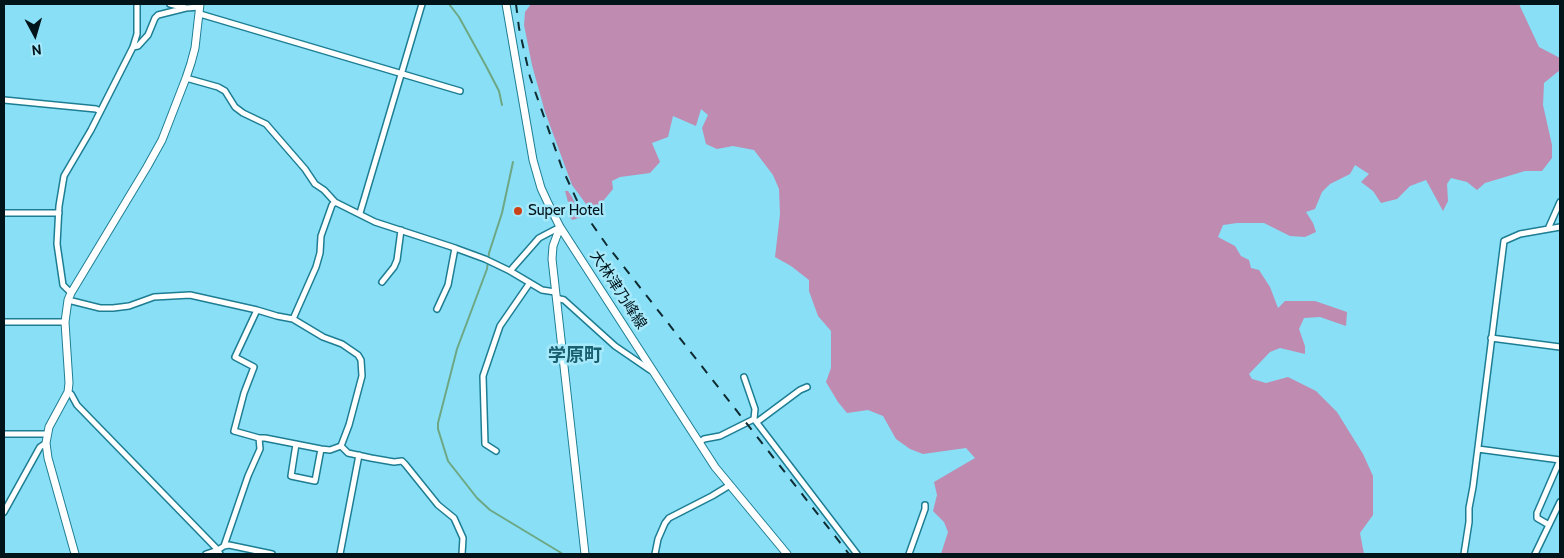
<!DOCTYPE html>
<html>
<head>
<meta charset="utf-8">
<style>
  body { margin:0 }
  #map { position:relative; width:1564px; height:558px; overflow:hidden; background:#88dff6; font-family:Cabin,sans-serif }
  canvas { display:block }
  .frame { position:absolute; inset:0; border:5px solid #00141a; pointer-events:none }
  .north { position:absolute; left:10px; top:10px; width:50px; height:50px; -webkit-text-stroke:4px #a6e9fb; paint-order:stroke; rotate:174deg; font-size:14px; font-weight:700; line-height:20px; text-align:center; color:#00141a }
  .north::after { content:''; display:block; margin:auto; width:18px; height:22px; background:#00141a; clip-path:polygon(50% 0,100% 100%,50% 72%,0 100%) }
</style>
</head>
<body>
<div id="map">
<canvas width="1564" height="558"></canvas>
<div class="frame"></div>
<div class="north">N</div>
</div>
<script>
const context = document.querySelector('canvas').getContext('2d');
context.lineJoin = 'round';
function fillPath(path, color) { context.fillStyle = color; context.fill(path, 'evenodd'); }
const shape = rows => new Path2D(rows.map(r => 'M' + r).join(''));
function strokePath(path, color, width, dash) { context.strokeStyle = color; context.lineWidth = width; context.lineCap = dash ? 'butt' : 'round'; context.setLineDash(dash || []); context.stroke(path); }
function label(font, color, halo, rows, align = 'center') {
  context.font = font + ' Cabin,"Noto Sans JP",sans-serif'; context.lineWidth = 5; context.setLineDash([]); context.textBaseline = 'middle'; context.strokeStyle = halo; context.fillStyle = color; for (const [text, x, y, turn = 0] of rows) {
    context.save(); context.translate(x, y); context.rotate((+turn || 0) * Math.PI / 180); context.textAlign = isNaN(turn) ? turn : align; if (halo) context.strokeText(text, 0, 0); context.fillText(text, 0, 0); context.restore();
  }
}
fillPath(shape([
  [531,4,1519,4,1539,47,1560,58,1560,70,1544,83,1543,105,1552,145,1552,158,1542,171,1525,171,1485,183,1477,190,1467,182,1451,178,1447,184,1448,201,1443,211,1426,180,1410,186,1397,199,1381,203,1373,191,1361,182,1369,174,1355,165,1350,174,1330,184,1322,192,1315,209,1306,212,1313,223,1316,232,1305,237,1290,236,1264,223,1237,223,1223,225,1218,237,1235,246,1241,256,1249,260,1251,268,1259,270,1270,287,1278,308,1285,301,1315,301,1347,312,1346,326,1320,317,1304,318,1299,329,1305,346,1305,354,1280,348,1270,352,1249,374,1252,379,1266,383,1288,377,1316,391,1337,412,1363,454,1373,476,1373,515,1360,533,1364,554,941,554,948,532,944,522,933,511,937,495,934,482,975,458,966,448,923,454,910,449,896,439,883,416,868,410,847,413,838,402,826,382,831,368,831,331,818,316,809,291,809,280,791,266,775,257,780,214,779,189,773,175,754,150,733,146,717,149,706,144,702,128,708,115,701,109,696,126,673,116,668,137,652,143,660,162,650,173,620,177,612,181,613,189,599,206,586,204,572,185,545,112,532,65,524,25,525,12],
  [565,191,568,191,572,197,581,217,573,220,569,217,568,202]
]), '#bf8bb1');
strokePath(shape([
  [449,4,459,17,486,66,499,91,502,105],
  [513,162,502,213,489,253,487,269,457,349,438,423,438,429,448,461,477,498,490,510,563,554]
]), '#6da783', 2);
const street = shape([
  [137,4,137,34,133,47,138,46,148,35,155,18,158,15,186,8],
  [170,4,186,8,200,7],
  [200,14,460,91],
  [186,78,218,87,225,91,235,107,243,113,266,124,305,169,315,184,324,190,335,202,375,222,455,248,485,259,510,271,542,290,555,292],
  [4,100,96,109,100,111],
  [4,213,59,213],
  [360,213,422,4],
  [1548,229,1560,202],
  [510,271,539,238,560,227],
  [382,282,394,267,397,260,401,230],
  [71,293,63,285,57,244,59,206,64,176,91,130,133,47],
  [556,298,564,300,615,346,650,370],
  [68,300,100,308,113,308,129,306,154,297,190,295,257,310,277,316,293,319,323,337,342,344,358,355,361,360,362,376,349,425,341,446,330,450,321,449,265,438,259,438,234,431,244,393,254,367,235,357,257,310],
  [437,309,448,285,455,248],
  [293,319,316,267,320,253,321,236,332,205,335,202],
  [4,322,65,322],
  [1491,338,1560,347],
  [744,377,755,409,754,419],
  [68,392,71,394,77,405,218,550,220,554],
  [757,422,800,390,807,387],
  [4,434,47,434],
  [700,442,704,439,720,436,754,419,857,554],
  [296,444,291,476,315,481,321,449],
  [341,446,348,453,371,458,394,462,402,461,405,464,438,505,454,518,463,538,462,554],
  [1478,449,1560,460],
  [496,451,485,444,483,376,500,326,529,284],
  [4,512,40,447,46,443],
  [1549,525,1537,518,1537,513,1560,460],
  [224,546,229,545,272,554],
  [206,554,218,550,224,546,248,476,260,449,259,438],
  [340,554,359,455],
  [655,554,658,539,665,523,669,518,712,496,730,485],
  [909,554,925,509,925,505],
  [1464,554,1469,522,1469,508,1473,487,1504,241,1520,234,1560,227],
  [1535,554,1560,502]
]);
const secondary = shape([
  [506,4,533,160,541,188,547,201,560,227,715,467,787,554],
  [560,227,553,246,552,259,585,554],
  [75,554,48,458,46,443,49,427,68,392,69,383,65,322,68,300,71,293,147,167,162,140,186,78,191,63,195,48,200,4]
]);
strokePath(street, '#1d7e93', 8);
strokePath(secondary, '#1d7e93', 9);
strokePath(street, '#fff', 5);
strokePath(secondary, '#fff', 7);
strokePath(shape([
  [516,4,519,28,530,77,562,168,580,207,606,244,849,554]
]), '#0f2b32', 2, [9, 9]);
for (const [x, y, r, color] of [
  [518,211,5,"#cb4218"]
]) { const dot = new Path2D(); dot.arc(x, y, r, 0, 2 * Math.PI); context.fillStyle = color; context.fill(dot); strokePath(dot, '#a6e9fb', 2); }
label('15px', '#00141a', '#a6e9fb', [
  ["Super Hotel",528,211]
], 'left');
label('15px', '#00141a', '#a6e9fb', [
  ["大林津乃峰線",618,290,57]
]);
label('bold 18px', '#185f6f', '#a6e9fb', [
  ["学原町",575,356]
]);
</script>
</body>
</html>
